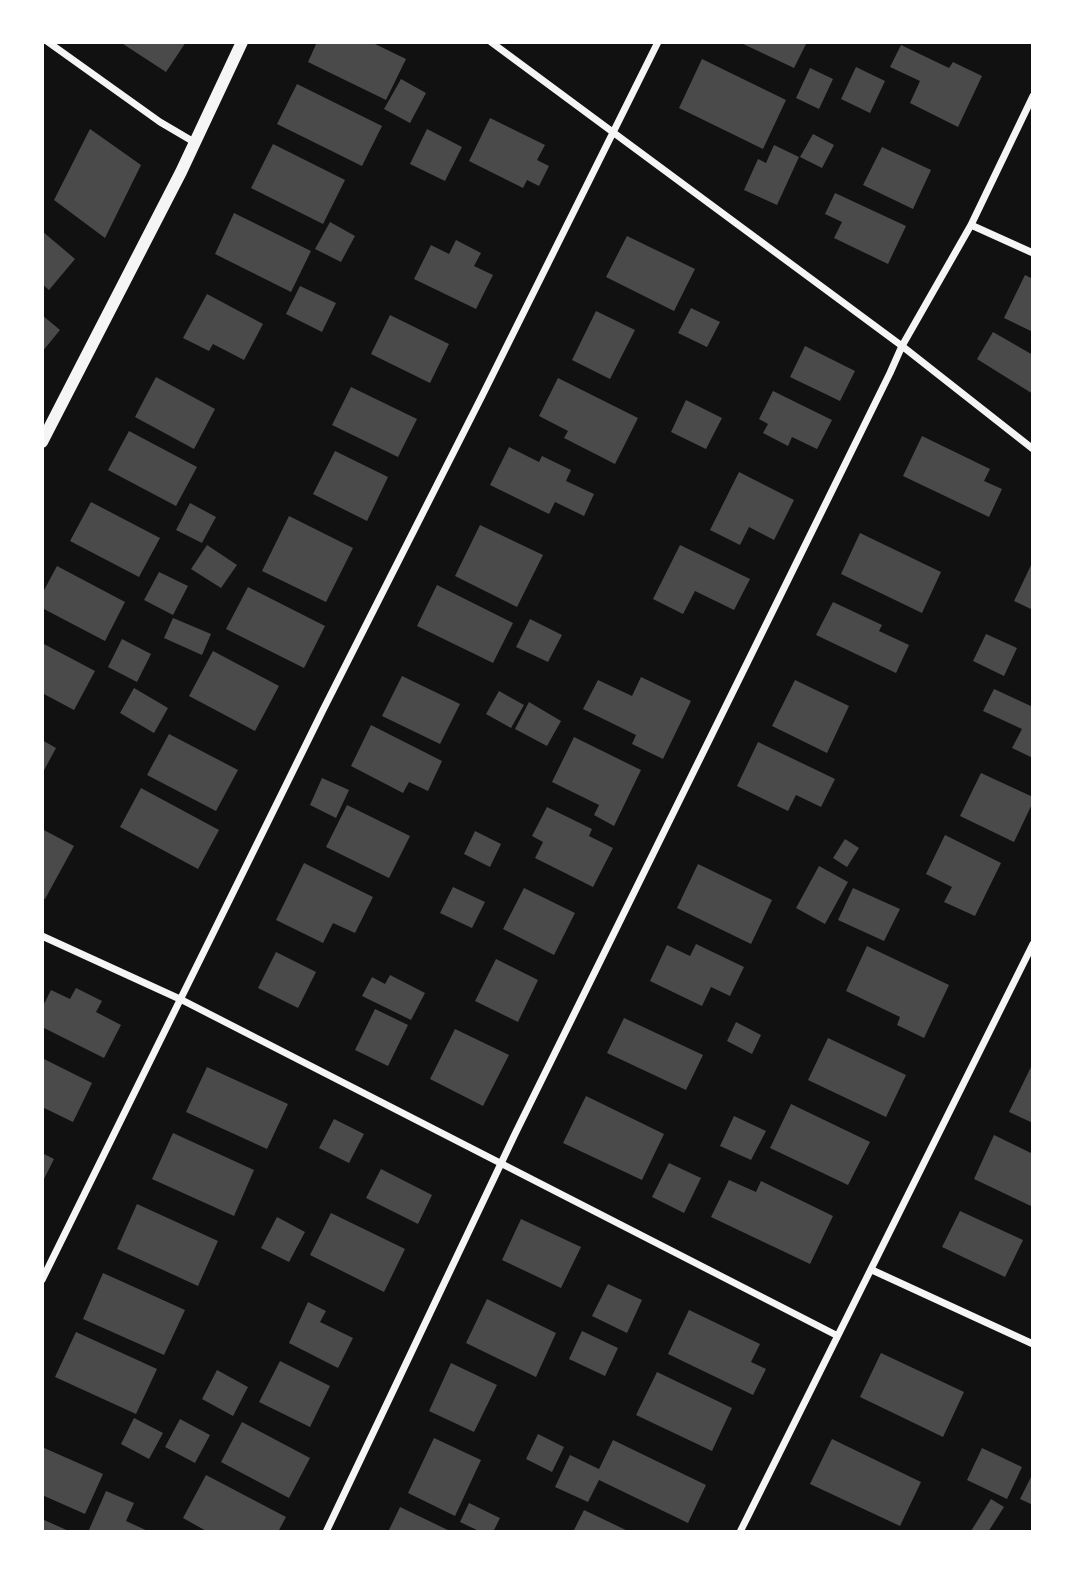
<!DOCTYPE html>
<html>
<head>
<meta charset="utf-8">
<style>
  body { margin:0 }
  #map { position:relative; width:1075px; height:1574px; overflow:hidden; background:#111; font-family:Poppins,sans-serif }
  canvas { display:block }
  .frame { position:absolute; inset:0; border:44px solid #fff; pointer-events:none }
</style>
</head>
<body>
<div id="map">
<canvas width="1075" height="1574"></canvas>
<div class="frame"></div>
</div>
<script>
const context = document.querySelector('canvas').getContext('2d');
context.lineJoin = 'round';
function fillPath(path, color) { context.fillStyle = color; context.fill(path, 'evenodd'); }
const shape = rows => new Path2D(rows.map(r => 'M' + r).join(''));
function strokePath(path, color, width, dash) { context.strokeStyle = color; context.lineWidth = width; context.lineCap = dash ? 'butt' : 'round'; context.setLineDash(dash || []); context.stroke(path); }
fillPath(shape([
  [120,42,186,42,166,72],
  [317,42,371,42,406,59,386,100,308,62],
  [739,42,807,42,794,68],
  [901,45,949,68,953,62,982,76,958,127,910,103,920,81,890,67],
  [702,59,786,100,763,149,679,108],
  [856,67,885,81,870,113,841,99],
  [810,68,833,79,819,109,796,98],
  [401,79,426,93,410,123,384,109],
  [297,84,382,126,362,166,277,124],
  [490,118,545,145,537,160,549,166,539,186,527,180,523,188,469,161],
  [90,129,141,165,105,238,54,200],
  [427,129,462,147,445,181,410,164],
  [813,134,834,145,822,168,800,157],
  [273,144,345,180,323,224,251,188],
  [774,145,799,157,777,205,744,190,758,159,766,163],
  [882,147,931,170,913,209,863,185],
  [835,193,906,226,888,264,834,238,842,222,825,214],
  [234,213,311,251,291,292,215,254],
  [330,222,355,236,341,262,315,249],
  [42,231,75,259,49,290,42,284],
  [627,236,695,269,674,311,606,277],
  [456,240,481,253,474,266,493,275,476,309,414,279,431,245,449,254],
  [1025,275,1033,279,1033,332,1004,318],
  [300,286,336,303,322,332,286,314],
  [207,294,263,324,244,360,213,344,209,351,183,338],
  [691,308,720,322,707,347,678,333],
  [596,311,635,330,610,379,572,360],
  [42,315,60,330,42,352],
  [390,315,449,344,430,383,371,354],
  [993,332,1033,355,1033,394,977,359],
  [805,346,855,371,840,401,790,377],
  [156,377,215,409,194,449,135,417],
  [558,378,638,418,615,464,564,438,568,431,539,416],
  [351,387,417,419,398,457,332,425],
  [773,391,832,420,817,449,792,437,788,446,763,433,768,424,759,419],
  [686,400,722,418,706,449,671,432],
  [129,431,197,467,176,506,108,470],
  [922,436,990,469,984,481,1002,489,989,517,903,476],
  [509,447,539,462,542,456,571,470,566,481,594,494,584,516,555,502,549,514,490,485],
  [335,451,388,477,367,521,313,494],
  [739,472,794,500,774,540,749,527,740,545,710,530],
  [91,502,160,538,139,577,70,541],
  [190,503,216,517,202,543,176,530],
  [289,516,353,548,326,602,262,571],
  [480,525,543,555,517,607,455,576],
  [860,533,941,572,922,613,841,574],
  [207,545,237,565,221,588,191,569],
  [680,545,750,579,734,610,695,591,683,614,653,599],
  [1033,561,1033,610,1014,601],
  [57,566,125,602,105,641,42,608,42,594],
  [159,572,188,586,173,615,144,600],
  [437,585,513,623,493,663,417,626],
  [248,587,325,626,304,668,226,629],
  [833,602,882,625,879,631,909,645,896,673,816,635],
  [173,618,211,634,202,655,164,638],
  [530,619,562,635,548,662,516,647],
  [986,634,1017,648,1004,676,973,661],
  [122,639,151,654,137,682,108,667],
  [42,643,95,671,74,710,42,693],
  [213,651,279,686,255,731,189,696],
  [402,676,460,704,440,744,382,716],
  [641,677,691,701,663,759,632,744,636,735,583,709,598,680,632,696],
  [795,680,849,706,827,753,772,726],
  [134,688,168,708,154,733,120,713],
  [994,689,1033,707,1033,758,1012,748,1022,729,983,711],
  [499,691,524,705,511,728,486,714],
  [529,702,561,721,547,746,515,729],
  [371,725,442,761,428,791,409,782,403,793,351,766],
  [169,734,238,770,216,811,147,775],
  [574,737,641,770,614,826,594,815,599,805,552,782],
  [42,740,56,748,42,774],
  [758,742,835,779,821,807,796,795,788,811,737,786],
  [981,773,1033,797,1033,802,1014,842,960,816],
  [322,778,349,790,336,818,310,805],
  [141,788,219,830,198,869,120,827],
  [347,805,410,836,389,878,326,847],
  [547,807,592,829,589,836,613,848,593,887,535,858,543,842,532,836],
  [42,829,74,846,45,899,42,898],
  [475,831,501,844,490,867,464,854],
  [945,835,1001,863,975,916,944,902,952,887,926,874],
  [845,839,859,848,847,867,833,858],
  [304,863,373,897,355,933,333,923,323,943,276,920],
  [698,864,772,900,751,944,677,908],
  [819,866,848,882,825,924,796,908],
  [453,887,485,902,472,928,440,913],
  [524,888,575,913,554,955,503,929],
  [853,888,900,909,884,941,838,920],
  [696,944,744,967,730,996,711,987,702,1006,650,981,667,945,690,956],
  [867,946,949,985,924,1038,897,1025,900,1017,846,991],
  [276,952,316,972,298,1008,258,988],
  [496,959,538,980,518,1022,475,1001],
  [390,975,425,993,411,1020,362,996,372,977,385,984],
  [76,988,102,1001,96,1012,121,1025,104,1058,42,1027,42,1008,51,990,70,999],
  [375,1009,408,1025,388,1066,355,1050],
  [624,1018,703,1055,686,1090,607,1053],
  [736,1022,761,1035,752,1054,727,1041],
  [455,1029,509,1055,483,1106,430,1079],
  [828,1038,906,1075,886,1117,808,1080],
  [42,1058,92,1083,73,1122,42,1107],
  [207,1067,288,1104,267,1149,186,1112],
  [1031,1067,1033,1069,1033,1123,1009,1112],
  [586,1096,664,1134,642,1180,563,1143],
  [791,1104,870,1142,848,1185,770,1148],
  [734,1116,766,1131,751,1160,720,1146],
  [334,1119,364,1134,349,1163,319,1148],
  [173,1133,254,1170,234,1216,152,1179],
  [994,1135,1033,1154,1033,1207,974,1179],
  [42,1153,54,1159,42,1183],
  [669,1163,701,1178,684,1213,652,1197],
  [381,1169,432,1195,418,1224,366,1198],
  [729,1180,756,1192,761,1181,833,1216,810,1264,711,1217],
  [137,1204,218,1241,198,1286,117,1249],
  [960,1211,1023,1240,1005,1277,942,1247],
  [331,1213,405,1249,384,1292,310,1255],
  [277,1217,305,1232,289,1262,261,1248],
  [521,1219,581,1247,561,1288,502,1260],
  [103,1273,185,1310,164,1355,83,1319],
  [608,1284,642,1300,627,1333,592,1316],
  [487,1299,556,1333,536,1377,466,1343],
  [308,1302,326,1311,320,1322,353,1338,338,1368,289,1343],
  [689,1310,760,1344,751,1362,766,1369,753,1395,668,1354],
  [582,1331,618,1348,605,1376,569,1359],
  [76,1332,157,1369,136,1414,55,1377],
  [881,1353,964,1392,943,1437,860,1397],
  [280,1361,330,1386,310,1427,259,1402],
  [451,1363,497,1385,474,1432,429,1411],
  [217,1370,248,1387,233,1416,202,1399],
  [657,1372,732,1408,712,1451,636,1415],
  [134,1418,163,1433,149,1459,121,1444],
  [180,1419,210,1435,195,1463,165,1447],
  [242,1422,310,1458,289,1498,221,1462],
  [538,1434,564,1447,552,1472,526,1459],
  [434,1438,481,1460,455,1516,408,1493],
  [832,1439,921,1482,900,1526,810,1484],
  [613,1440,706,1485,688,1523,599,1480,588,1502,555,1487,570,1455,599,1469],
  [42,1447,103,1474,85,1514,42,1495],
  [982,1448,1022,1467,1007,1499,967,1480],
  [1033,1473,1033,1505,1020,1499],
  [206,1475,286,1517,278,1532,208,1532,183,1518],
  [106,1491,134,1503,126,1521,150,1532,88,1532],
  [991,1499,1004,1507,988,1532,972,1532,971,1531],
  [469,1503,500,1518,493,1532,481,1532,460,1522],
  [400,1507,452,1532,388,1532],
  [584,1510,630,1532,573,1532],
  [42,1519,71,1532,42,1532]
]), '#4a4a4a');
strokePath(shape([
  [48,42,160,122,194,142],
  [491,42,902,346,1033,449],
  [971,225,1033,253],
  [42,936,182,1000,836,1335],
  [872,1270,1033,1344],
  [42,1280,323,710,482,396,658,42],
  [326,1532,515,1134,890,373,902,346,971,225,1033,96],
  [740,1532,1033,944]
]), '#f5f5f5', 7);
strokePath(shape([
  [42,442,181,172,242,42]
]), '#f5f5f5', 12);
</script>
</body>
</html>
